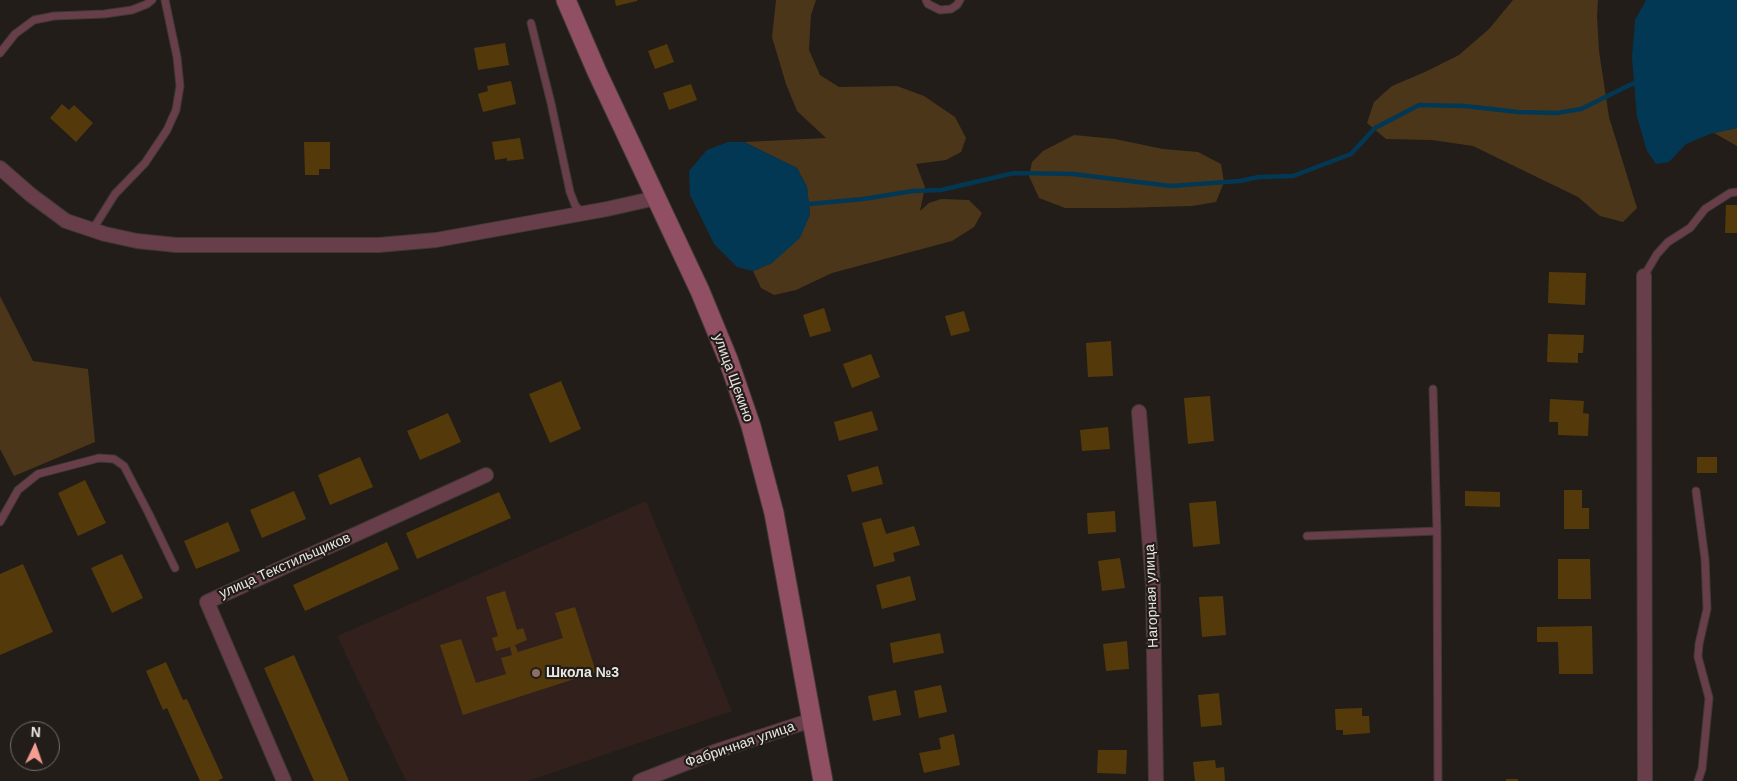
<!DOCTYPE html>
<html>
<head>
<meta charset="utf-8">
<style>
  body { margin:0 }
  #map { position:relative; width:1737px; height:781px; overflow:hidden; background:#221d18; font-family:Arial,sans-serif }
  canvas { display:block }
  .north { position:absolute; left:10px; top:721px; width:50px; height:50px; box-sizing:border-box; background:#221d18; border:1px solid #726e69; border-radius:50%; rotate:3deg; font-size:14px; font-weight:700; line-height:20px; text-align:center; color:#eae7e3 }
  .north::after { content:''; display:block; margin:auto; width:18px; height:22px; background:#f59c93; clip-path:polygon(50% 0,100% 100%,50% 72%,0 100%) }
</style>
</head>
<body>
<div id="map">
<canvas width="1737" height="781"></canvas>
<div class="north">N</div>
</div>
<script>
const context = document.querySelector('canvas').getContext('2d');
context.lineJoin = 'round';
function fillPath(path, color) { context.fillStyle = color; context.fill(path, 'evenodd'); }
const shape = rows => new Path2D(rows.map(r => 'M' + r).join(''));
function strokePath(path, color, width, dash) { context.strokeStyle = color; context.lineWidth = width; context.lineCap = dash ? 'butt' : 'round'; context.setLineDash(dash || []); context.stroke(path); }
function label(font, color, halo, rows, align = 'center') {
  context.font = font + ' Arial,sans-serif'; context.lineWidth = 4.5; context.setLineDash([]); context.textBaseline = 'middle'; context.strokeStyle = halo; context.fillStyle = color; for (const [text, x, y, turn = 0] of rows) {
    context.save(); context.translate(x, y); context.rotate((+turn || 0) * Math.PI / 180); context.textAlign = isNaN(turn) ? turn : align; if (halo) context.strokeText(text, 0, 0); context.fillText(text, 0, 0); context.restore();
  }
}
fillPath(shape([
  [646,501,732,711,528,781,406,781,337,636]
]), '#32201c');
fillPath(shape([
  [776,0,816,0,811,15,809,50,820,75,839,87,897,86,924,96,955,117,966,138,961,152,946,160,916,164,925,187,920,211,929,203,941,199,969,200,982,213,974,227,952,241,832,273,796,290,774,295,761,288,753,271,772,263,810,215,807,187,797,168,744,142,826,138,797,111,786,84,772,37],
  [1513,0,1598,0,1597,16,1599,51,1609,117,1637,208,1623,222,1600,216,1578,197,1473,146,1432,140,1386,139,1367,123,1374,102,1392,86,1425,72,1459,55,1489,29],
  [1737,128,1737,146,1714,133],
  [1074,135,1115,139,1163,149,1198,152,1221,164,1224,182,1216,202,1192,206,1120,208,1065,208,1039,198,1029,176,1032,162,1043,151],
  [0,296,33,361,88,369,95,442,14,476,0,449]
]), '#4b361a');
fillPath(shape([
  [1646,0,1737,0,1737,128,1710,134,1686,144,1669,162,1656,164,1647,151,1637,117,1632,58,1635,20],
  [728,142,744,142,797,168,807,187,810,215,800,238,772,263,753,271,737,267,714,244,690,195,689,171,707,150]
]), '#033854');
strokePath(shape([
  [809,204,863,199,913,191,941,190,1014,173,1073,174,1171,186,1240,181,1259,177,1293,176,1351,154,1375,128,1419,105,1465,106,1518,112,1557,113,1581,109,1634,83]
]), '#033854', 4.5);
fillPath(shape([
  [615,0,637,0,637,1,616,6],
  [505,43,509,65,478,70,474,48],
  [667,44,674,62,655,69,648,51],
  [511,81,516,104,483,112,478,94,488,91,487,86],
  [691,84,697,100,669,110,663,93],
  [62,104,69,110,74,105,93,123,76,142,50,118],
  [520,138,524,159,507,161,507,158,495,160,492,142],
  [304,142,330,142,330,169,319,169,319,175,305,175],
  [1726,205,1737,205,1737,233,1725,233],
  [1549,272,1586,273,1585,305,1548,303],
  [824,308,831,331,810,337,803,315],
  [964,311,970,331,951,336,945,316],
  [1548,334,1584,335,1583,353,1578,353,1578,363,1547,362],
  [1111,341,1113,376,1088,377,1086,343],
  [871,354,880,377,852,388,843,364],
  [561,381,581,429,550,443,529,394],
  [1210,396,1214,441,1188,444,1184,398],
  [1550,399,1584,401,1583,413,1589,414,1588,436,1558,435,1558,422,1549,422],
  [872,411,878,430,839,441,834,422],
  [448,413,461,442,420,460,407,431],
  [1108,427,1110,449,1082,451,1080,430],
  [360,457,373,487,330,505,318,475],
  [1697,457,1717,457,1717,473,1697,473],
  [878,466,883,484,852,492,847,475],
  [85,480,106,523,78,536,58,493],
  [1564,490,1582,490,1582,508,1589,508,1589,529,1564,529],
  [294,491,306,519,262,538,250,510],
  [1465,491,1500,492,1500,507,1465,506],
  [499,492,511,518,417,559,406,533],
  [1216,501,1220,544,1193,547,1189,503],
  [1115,511,1116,532,1088,534,1087,513],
  [881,518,886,534,914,526,920,545,893,553,895,561,874,567,862,523],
  [228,522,240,551,196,569,184,541],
  [387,542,399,569,305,611,293,585],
  [122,554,143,598,112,613,91,568],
  [1120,558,1125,588,1102,591,1098,561],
  [1558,559,1590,559,1591,599,1558,599],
  [23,564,53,632,0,655,0,574],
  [910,576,916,600,882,609,876,585],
  [505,591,517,630,523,628,527,640,515,645,518,652,563,638,555,613,575,607,596,672,463,715,440,645,461,639,476,683,506,674,501,658,512,655,510,647,496,651,492,638,498,636,486,597],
  [1223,596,1226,635,1202,637,1199,597],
  [1592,626,1593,674,1559,674,1558,642,1537,642,1537,627],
  [940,633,944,653,893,663,890,643],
  [1127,641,1129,669,1106,671,1103,644],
  [294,655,349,781,314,781,264,668],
  [166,662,183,700,187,699,223,778,219,780,219,781,200,781,167,708,163,710,146,671],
  [941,685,947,712,919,718,914,691],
  [896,690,901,715,873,721,868,696],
  [1219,693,1222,725,1201,727,1198,695],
  [1362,708,1362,716,1369,716,1370,733,1343,735,1343,730,1336,730,1335,709],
  [954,734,960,765,924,773,919,753,941,749,939,738],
  [1098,750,1127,750,1126,774,1097,773],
  [1215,760,1216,768,1224,767,1225,781,1195,781,1193,762],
  [1506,779,1518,779,1518,781,1506,781]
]), '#543a0a');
const service = shape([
  [926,0,928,4,940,10,951,9,957,5,960,0],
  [531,23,551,103,570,192,575,205,582,213],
  [0,53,15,34,34,20,54,16,104,14,132,10,147,4,152,0],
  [93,229,115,194,145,163,167,130,176,110,180,86,177,57,165,0],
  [1644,276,1657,254,1668,242,1690,228,1705,209,1730,193,1737,192],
  [1433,389,1437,531,1438,781],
  [1696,491,1705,559,1707,609,1699,644,1698,657,1709,698,1702,769,1698,781],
  [0,522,18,490,38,474,99,458,114,459,124,466,148,512,175,568],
  [1307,536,1437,531]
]);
const minor = shape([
  [0,168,31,195,66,221,105,234,137,241,176,245,379,245,436,240,607,209,656,198],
  [1644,276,1645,781],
  [1139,412,1153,585,1156,781],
  [284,781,207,602,486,475],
  [640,781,717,751,812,720]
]);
const secondary = shape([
  [566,0,597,72,700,291,728,359,751,426,774,513,823,781]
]);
strokePath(service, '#3e3934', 9);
strokePath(minor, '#3e3934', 16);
strokePath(secondary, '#3e3934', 21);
strokePath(service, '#673e4a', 7);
strokePath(minor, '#673e4a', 14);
strokePath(secondary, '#904f63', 19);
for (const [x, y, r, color] of [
  [536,673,5,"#8d6e63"]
]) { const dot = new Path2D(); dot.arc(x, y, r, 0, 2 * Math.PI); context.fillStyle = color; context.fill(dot); strokePath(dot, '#221d18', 2); }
label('14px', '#eae7e3', '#221d18', [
  ["улица Щекино",733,378,70],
  ["улица Текстильщиков",285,566,-24],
  ["Нагорная улица",1152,596,-92],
  ["Фабричная улица",740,745,-19]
]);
label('bold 14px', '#eae7e3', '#221d18', [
  ["Школа №3",546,673]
], 'left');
</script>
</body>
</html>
